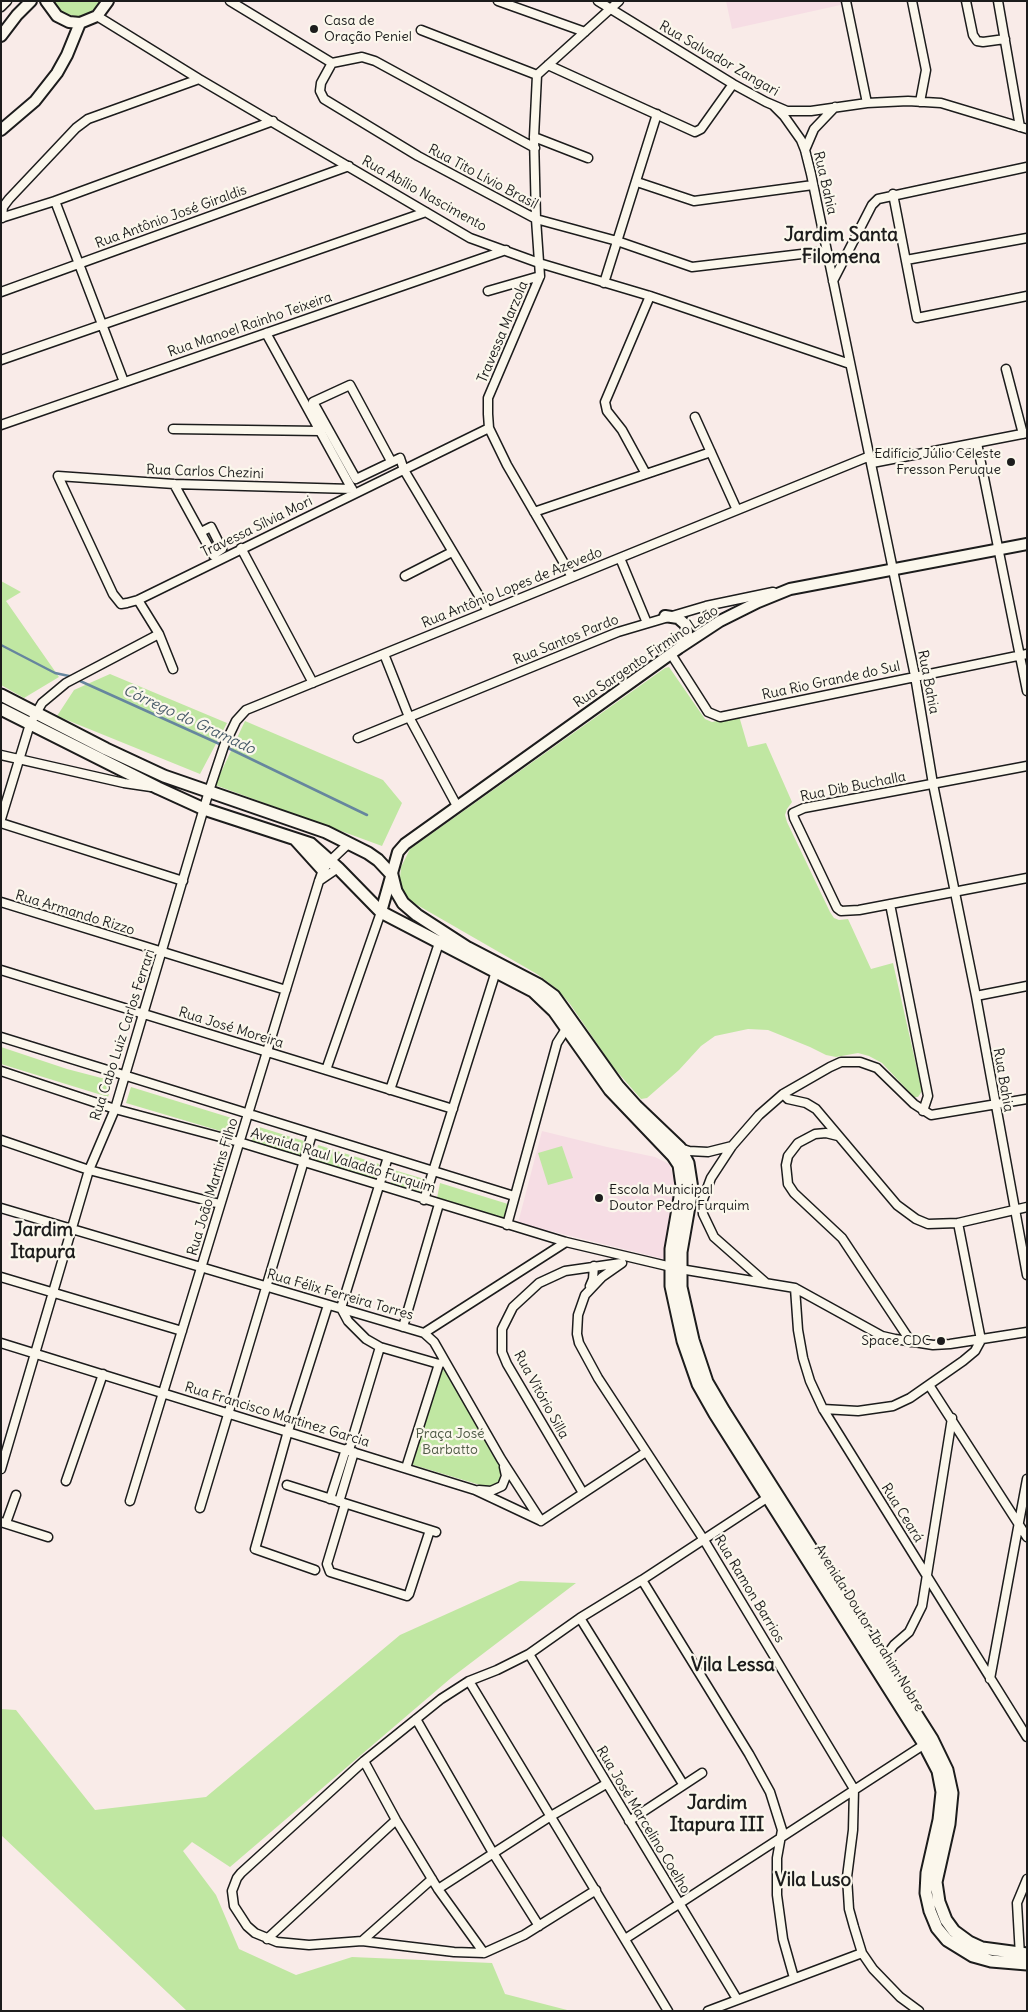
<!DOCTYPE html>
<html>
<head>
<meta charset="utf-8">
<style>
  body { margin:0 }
  #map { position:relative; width:1028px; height:2012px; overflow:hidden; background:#f9ebe8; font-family:Delius,sans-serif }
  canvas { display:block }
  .frame { position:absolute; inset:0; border:2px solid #1c1c1c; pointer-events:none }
</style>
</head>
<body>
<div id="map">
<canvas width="1028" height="2012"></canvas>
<div class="frame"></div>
</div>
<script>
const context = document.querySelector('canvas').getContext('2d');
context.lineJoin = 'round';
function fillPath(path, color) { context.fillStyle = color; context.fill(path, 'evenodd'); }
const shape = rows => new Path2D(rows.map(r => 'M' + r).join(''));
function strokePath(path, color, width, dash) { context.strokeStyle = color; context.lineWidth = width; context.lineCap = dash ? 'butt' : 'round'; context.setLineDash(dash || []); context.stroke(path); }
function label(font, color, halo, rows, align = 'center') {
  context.font = font + ' Delius,sans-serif'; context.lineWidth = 4.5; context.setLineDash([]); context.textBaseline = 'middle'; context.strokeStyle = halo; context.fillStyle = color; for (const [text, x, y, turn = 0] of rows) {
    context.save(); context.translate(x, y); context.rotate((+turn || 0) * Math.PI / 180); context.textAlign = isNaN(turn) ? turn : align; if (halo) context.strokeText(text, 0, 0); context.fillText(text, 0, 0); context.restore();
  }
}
fillPath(shape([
  [726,1,844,1,845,4,732,29],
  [542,1131,607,1147,655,1157,669,1164,674,1178,676,1191,667,1231,664,1259,518,1223]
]), '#f6dde4');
fillPath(shape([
  [52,1,101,1,96,8,88,14,79,17,63,13,56,8],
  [1,581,21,592,6,601,59,677,24,698,1,685],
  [669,667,705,719,712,722,739,716,748,747,766,743,792,802,787,809,785,815,787,822,830,912,834,918,839,920,848,919,871,969,893,963,922,1091,918,1097,914,1097,882,1063,869,1056,858,1053,836,1057,826,1055,810,1047,768,1030,748,1029,715,1036,701,1046,679,1070,647,1098,641,1099,613,1067,570,1004,557,989,537,974,412,902,399,888,401,867,410,849,665,668],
  [110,674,227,723,200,774,57,716,74,690],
  [245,721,383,780,402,803,382,846,215,785],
  [1,1047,67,1069,113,1081,108,1097,1,1064],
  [131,1087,238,1120,234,1135,126,1103],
  [256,1126,304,1141,300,1156,252,1141],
  [318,1145,379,1164,375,1179,314,1160],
  [562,1146,573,1178,548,1185,538,1153],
  [394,1170,424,1179,420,1192,391,1183],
  [440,1183,508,1204,504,1218,437,1198],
  [441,1369,445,1370,499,1464,501,1479,497,1484,490,1488,410,1464],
  [520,1581,576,1583,451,1678,230,1867,192,1842,183,1851,216,1895,239,1949,296,1975,352,1957,492,1963,505,1994,571,2011,187,2011,1,1835,1,1709,16,1710,95,1810,206,1797,400,1635]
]), '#c0e7a2');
strokePath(shape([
  [1,645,55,673,69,676,224,746,367,815]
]), '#66869e', 2.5);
const minor = shape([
  [230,1,332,63,321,83,320,91,324,99,418,156,536,219,617,241,692,267,827,251],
  [498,1,585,32],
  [598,1,733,84,766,102,787,111,811,111,867,103,908,101,941,103,1027,129],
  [846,1,867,103],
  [912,1,926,70,920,102],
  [966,1,973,35,977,41,983,42,1005,39],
  [998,1,1020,127],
  [1,7,7,1],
  [97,16,199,79,470,238,539,263,650,296,850,364],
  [421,30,537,75],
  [332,63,362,57,375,61,535,148],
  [548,65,695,132,701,129,733,84],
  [537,75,534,137,536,219,540,276,488,398,488,414,489,428,507,465,572,577],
  [537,75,619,1],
  [774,106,784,116,801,140,805,150,811,174,915,676,933,784,976,996,1027,1275],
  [534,137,588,158],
  [805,150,814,129,835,107],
  [637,182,694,201,813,185],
  [893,194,917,318,1027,296],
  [55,201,124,382],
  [1,218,55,201,273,121],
  [2,218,3,207,9,199,76,128,88,119,199,79],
  [906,260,1027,238],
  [833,281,872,205,878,199,1027,167],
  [604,283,657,114],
  [488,291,540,276],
  [1,292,349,166],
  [266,333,353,491],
  [1,360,426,212],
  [1006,369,1023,434],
  [695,417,737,510],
  [1,425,506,250],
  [173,429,320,431],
  [977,443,1027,691],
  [391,461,350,385,313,402,356,479,400,458,404,470,488,611],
  [872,463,1027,433],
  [646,474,622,430,607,411,605,402,650,296],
  [174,484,213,555,222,549,211,527,201,532],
  [352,489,174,484,58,476,113,594,121,604,127,603,138,600,489,428],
  [534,512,711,452],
  [241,548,313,683],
  [620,558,647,623],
  [405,576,452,552],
  [138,600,159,634,173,669],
  [384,654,409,717,457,806],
  [671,654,708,712,720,717,1027,654],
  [358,738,618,632,706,606,773,592],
  [1,755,124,783,151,787],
  [1027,766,804,808,793,813,794,818,837,908,841,911,859,910,1027,878],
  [1,819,30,724,42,703,66,683,159,634],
  [1,823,183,881],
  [319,881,338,868],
  [1,902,286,990],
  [890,904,928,1096,923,1111],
  [1,970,453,1109],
  [976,996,1027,986],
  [1,1037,514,1196],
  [326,1070,381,912],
  [1,1071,115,1109,239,1142,566,1242,680,1269,795,1288,882,1336,895,1339,933,1345,950,1344,1027,1332],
  [390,1090,440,940],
  [783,1094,788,1099,806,1103,816,1109,897,1205,916,1219,928,1224,958,1223,1027,1207],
  [838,1136,826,1133,815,1134,798,1143,788,1156,786,1165,788,1184,794,1193,842,1238,911,1342],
  [1,1140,89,1170,220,1204],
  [680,1148,689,1151,708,1152,732,1146],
  [388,1157,341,1308,348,1321,366,1339,380,1347,439,1364],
  [424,1200,497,968],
  [1,1208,424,1333,434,1342,501,1459,541,1521],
  [958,1223,981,1340],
  [507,1225,557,1043,566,1029],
  [622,1263,602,1277,585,1295,578,1315,577,1334,579,1343,598,1378,704,1540,854,1789,853,1830,847,1877,849,1909,854,1927,862,1953,873,1969,900,1997,919,2011],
  [1,1277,182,1331],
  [765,1282,714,1237,703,1214,702,1202,711,1178,732,1146,759,1115,783,1094,830,1067,841,1062,860,1062,877,1068,914,1104,931,1115,1027,1099],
  [590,1286,593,1279,594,1266],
  [795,1288,798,1330,803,1358,810,1381,823,1409,1027,1737],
  [403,1327,439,1204],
  [424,1333,566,1242],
  [1,1343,475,1490,541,1521],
  [929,1385,1027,1537],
  [823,1409,858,1411,893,1406,910,1398,963,1361,975,1351,981,1340],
  [349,1450,380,1347],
  [406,1468,439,1364,443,1362],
  [1,1469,89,1170,115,1109,209,791,224,746,236,721,246,710,870,456],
  [66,1481,103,1374],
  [287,1485,436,1532],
  [479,1490,491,1491,502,1486,506,1476,504,1467],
  [583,1493,507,1364,502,1352,502,1329,513,1307,539,1283,565,1271,621,1263],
  [330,1499,346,1449],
  [130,1501,319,881,323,870,330,861,348,844],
  [339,1502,354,1452],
  [345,1504,327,1564,330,1572,407,1596,409,1594,430,1530],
  [200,1508,312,1134],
  [541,1521,646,1452],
  [1,1522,48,1537],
  [6,1523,16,1495],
  [315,1570,255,1549,288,1431,328,1305],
  [642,1580,749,1754,770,1792,782,1830,777,1858,777,1895,783,1939,794,1978],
  [580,1618,683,1784],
  [529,1654,737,1999],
  [880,1664,894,1645,909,1632,922,1606,952,1418],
  [990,1679,1027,1479],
  [469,1681,668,2011],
  [416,1719,493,1853,539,1926],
  [364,1761,396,1820,438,1889,484,1953],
  [629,1821,702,1773],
  [438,1889,551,1816,606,1784],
  [596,1890,524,1935,484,1953,454,1952,362,1941,309,1945,277,1942,255,1933,247,1926,234,1906,232,1891,237,1878,241,1873,364,1761,441,1699,469,1681,497,1670,529,1654,580,1618,642,1580,770,1496],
  [267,1939,396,1820],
  [625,1939,928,1742],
  [362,1941,432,1879],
  [1020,1956,1017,1903,1027,1879],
  [708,2011,862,1953]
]);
const tertiary = shape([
  [46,1,57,16,69,22,80,23,97,16,108,1],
  [1,36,17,15,31,1],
  [1,130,35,101,57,73,67,55,80,23],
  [665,616,678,618,686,625,687,634,682,645],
  [381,912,398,852,405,844,679,648,720,621,758,602,790,589,1027,544]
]);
const secondary = shape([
  [1,695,106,749,164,776,326,832,368,853,378,860,392,875,396,891,403,903,417,915,468,948,539,985,554,996,618,1086,636,1106,680,1148,688,1163,692,1189,681,1252,681,1287,693,1340,707,1382,724,1411,932,1739,947,1770,952,1793,949,1824,936,1882,939,1902,946,1920,954,1931,969,1942,982,1948,1027,1954],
  [1,709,158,788,204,809,311,844,338,868,381,912,533,991,554,1011,610,1090,673,1156,679,1165,682,1186,671,1249,671,1286,683,1341,698,1384,715,1414,924,1744,938,1771,942,1792,939,1820,927,1873,926,1893,930,1911,937,1928,947,1940,973,1956,991,1961,1027,1964],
  [295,839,323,870]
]);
strokePath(minor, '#1c1c1c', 11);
strokePath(tertiary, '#1c1c1c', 14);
strokePath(secondary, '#1c1c1c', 15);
strokePath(minor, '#fbf7ec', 8);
strokePath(tertiary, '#fbf7ec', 10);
strokePath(secondary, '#fbf7ec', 11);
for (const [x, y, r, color] of [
  [314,29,5,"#1c1c1c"],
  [1011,462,5,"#1c1c1c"],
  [599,1198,5,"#1c1c1c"],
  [941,1341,5,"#1c1c1c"]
]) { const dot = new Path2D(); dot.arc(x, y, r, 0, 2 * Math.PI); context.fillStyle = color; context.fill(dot); strokePath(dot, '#fbf7ec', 2); }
label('14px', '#1c1c1c', '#fbf7ec', [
  ["Casa de",324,21],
  ["Oração Peniel",324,37],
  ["Edifício Júlio Celeste",1001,454,"right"],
  ["Fresson Peruque",1001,470,"right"],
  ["Escola Municipal",609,1190],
  ["Doutor Pedro Furquim",609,1206],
  ["Space CDC",931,1341,"right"]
], 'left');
label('14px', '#1c1c1c', '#fbf7ec', [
  ["Rua Salvador Zangari",719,59,30],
  ["Rua Tito Lívio Brasil",483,177,28],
  ["Rua Bahia",825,183,77],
  ["Rua Abílio Nascimento",424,194,29],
  ["Rua Antônio José Giraldis",171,217,-20],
  ["Rua Manoel Rainho Teixeira",250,325,-19],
  ["Travessa Marzola",503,332,-67],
  ["Rua Carlos Chezini",205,472,2],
  ["Travessa Sílvia Mori",257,527,-26],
  ["Rua Antônio Lopes de Azevedo",512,588,-22],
  ["Rua Santos Pardo",566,640,-22],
  ["Rua Sargento Firmino Leão",646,657,-34],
  ["Rua Rio Grande do Sul",831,681,-12],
  ["Rua Bahia",928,682,79],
  ["Rua Dib Buchalla",853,787,-11],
  ["Rua Armando Rizzo",75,913,17],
  ["Rua José Moreira",231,1028,17],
  ["Rua Cabo Luiz Carlos Ferrari",123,1035,-72],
  ["Rua Bahia",1003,1080,80],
  ["Avenida Raul Valadão Furquim",343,1161,17],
  ["Rua João Martins Filho",213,1187,-73],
  ["Rua Félix Ferreira Torres",340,1295,16],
  ["Rua Vitório Silla",541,1395,61],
  ["Rua Francisco Martinez Garcia",277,1415,17],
  ["Rua Ceará",902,1513,58],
  ["Rua Ramon Barrios",749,1589,59],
  ["Avenida Doutor Ibrahim Nobre",869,1628,58],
  ["Rua José Marcelino Coelho",643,1820,59]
]);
label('14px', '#4d5944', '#fbf7ec', [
  ["Praça José",450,1434],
  ["Barbatto",450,1450]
]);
label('italic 15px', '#475a68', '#fbf7ec', [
  ["Córrego do Gramado",189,720,25]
]);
label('bold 19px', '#1c1c1c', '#fbf7ec', [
  ["Jardim Santa",841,236],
  ["Filomena",841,258],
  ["Jardim",43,1231],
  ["Itapura",43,1253],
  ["Vila Lessa",733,1666],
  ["Jardim",717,1804],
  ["Itapura III",717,1826],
  ["Vila Luso",813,1881]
]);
</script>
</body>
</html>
